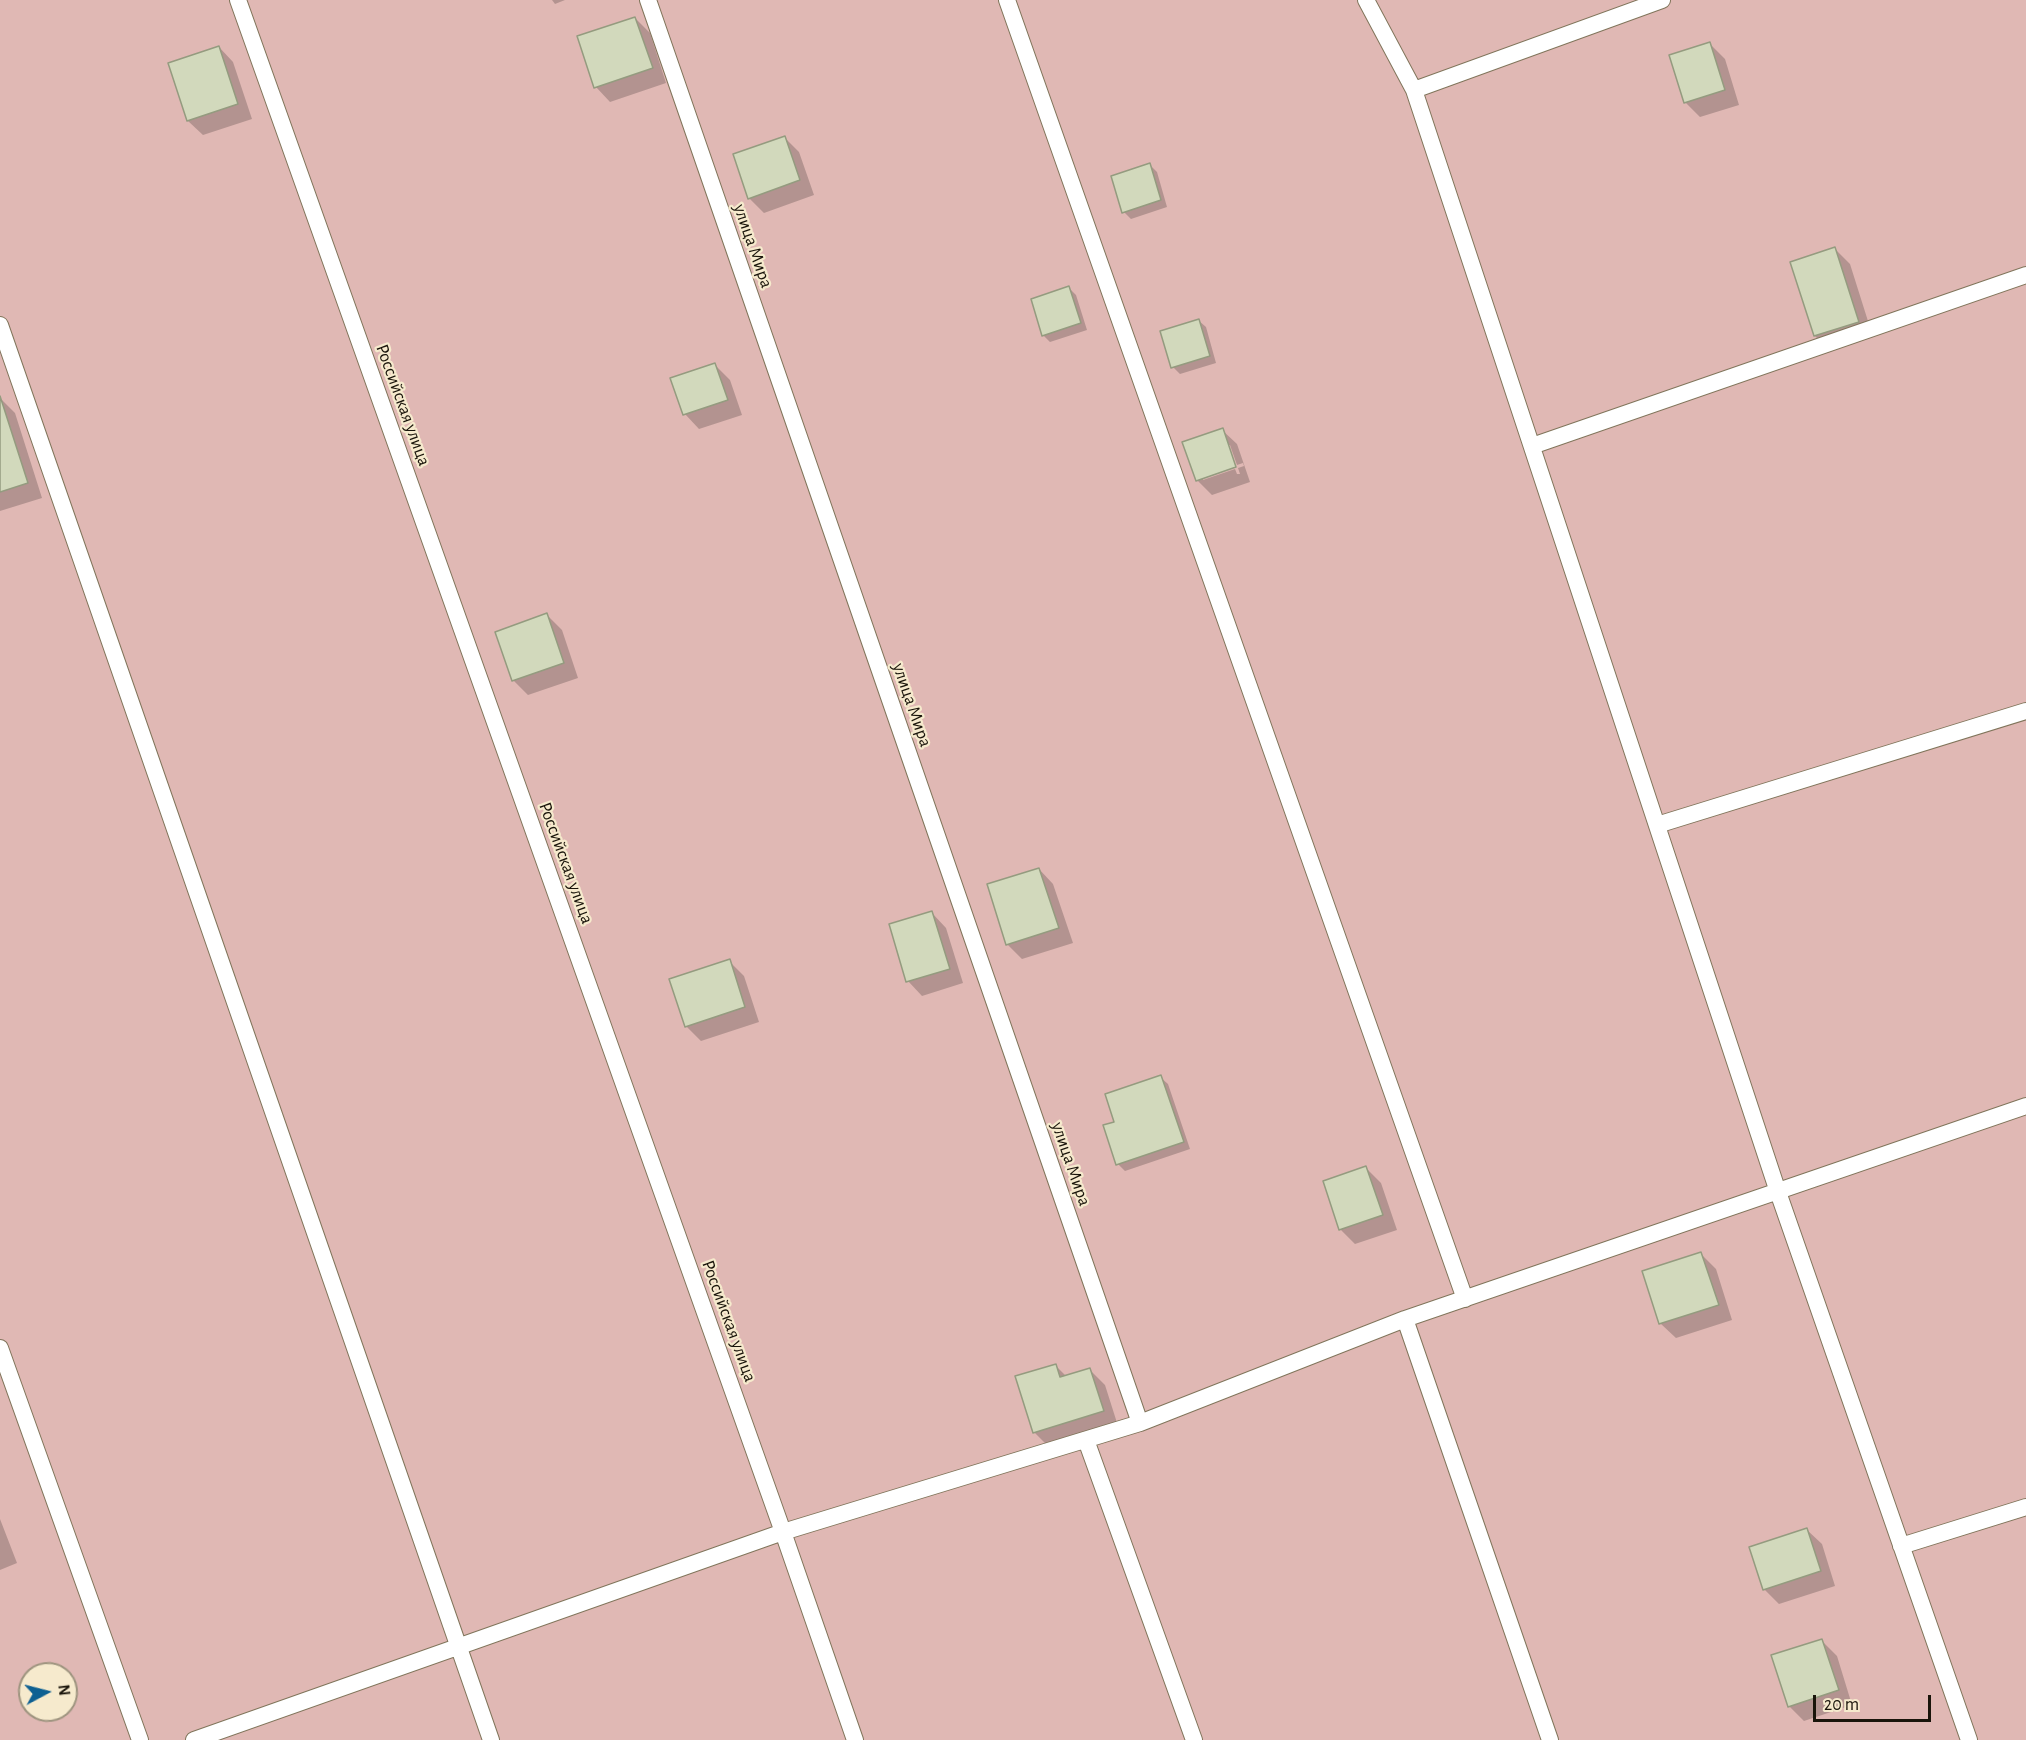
<!DOCTYPE html>
<html>
<head>
<meta charset="utf-8">
<style>
  body { margin:0 }
  #map { position:relative; width:2026px; height:1740px; overflow:hidden; background:#f6eacd; font-family:"Alegreya Sans",sans-serif }
  canvas { display:block }
  .north { position:absolute; left:18px; top:1662px; width:60px; height:60px; box-sizing:border-box; background:#f6eacd; border:2px solid #9e947f; border-radius:50%; rotate:83deg; font-size:16px; font-weight:700; line-height:24px; text-align:center; color:#19140a }
  .north::after { content:''; display:block; margin:auto; width:21px; height:27px; background:#0e6092; clip-path:polygon(50% 0,100% 100%,50% 72%,0 100%) }
  .scale { position:absolute; left:1813px; top:1695px; width:118px; height:27px; box-sizing:border-box; border:3px solid #19140a; border-top:0; padding-left:8px; font-size:18px; line-height:21px; white-space:nowrap; color:#19140a; -webkit-text-stroke:4px #f6eacd; paint-order:stroke }
</style>
</head>
<body>
<div id="map">
<canvas width="2026" height="1740"></canvas>
<div class="north">N</div>
<div class="scale">20 m</div>
</div>
<script>
const context = document.querySelector('canvas').getContext('2d');
context.lineJoin = 'round';
function fillPath(path, color) { context.fillStyle = color; context.fill(path, 'evenodd'); }
const shape = rows => new Path2D(rows.map(r => 'M' + r).join(''));
function strokePath(path, color, width, dash) { context.strokeStyle = color; context.lineWidth = width; context.lineCap = dash ? 'butt' : 'round'; context.setLineDash(dash || []); context.stroke(path); }
function label(font, color, halo, rows, align = 'center') {
  context.font = font + ' "Alegreya Sans",sans-serif'; context.lineWidth = 4.5; context.setLineDash([]); context.textBaseline = 'middle'; context.strokeStyle = halo; context.fillStyle = color; for (const [text, x, y, turn = 0] of rows) {
    context.save(); context.translate(x, y); context.rotate((+turn || 0) * Math.PI / 180); context.textAlign = isNaN(turn) ? turn : align; if (halo) context.strokeText(text, 0, 0); context.fillText(text, 0, 0); context.restore();
  }
}
fillPath(shape([
  [0,0,2026,0,2026,1740,0,1740],
  [30,1674,66,1674,66,1710,30,1710]
]), '#e0b8b4');
fillPath(shape([
  [552,0,565,0,555,4],
  [635,18,650,33,666,83,610,102,596,87],
  [1710,44,1725,59,1739,105,1700,117,1685,102],
  [219,47,233,62,252,119,203,135,188,121],
  [784,137,799,152,814,195,764,213,749,198],
  [1150,165,1157,172,1167,207,1131,219,1124,212],
  [1835,249,1850,264,1873,337,1830,351,1815,336,1792,263],
  [1069,288,1076,295,1087,330,1050,342,1043,335],
  [1198,320,1206,327,1216,363,1180,374,1173,367],
  [715,365,730,380,742,415,699,429,685,414,672,379],
  [0,398,15,413,42,498,0,511],
  [1222,430,1237,444,1250,482,1212,495,1197,480],
  [1227,445,1230,445,1237,465,1243,463,1244,466,1238,468,1240,474,1237,474,1235,469,1203,480,1203,477],
  [547,615,562,630,578,678,528,695,513,680],
  [1039,869,1053,884,1073,943,1022,959,1007,944],
  [932,913,946,928,963,983,922,996,908,981],
  [729,961,744,976,759,1022,701,1041,686,1026],
  [1160,1077,1168,1084,1190,1149,1125,1171,1118,1164,1116,1123],
  [1366,1168,1381,1183,1397,1230,1355,1244,1340,1229],
  [1701,1254,1716,1269,1732,1320,1676,1338,1661,1324,1644,1272],
  [1056,1366,1067,1377,1090,1370,1105,1385,1118,1426,1049,1447,1034,1432],
  [0,1519,17,1563,0,1570],
  [1807,1530,1822,1544,1835,1586,1779,1604,1764,1589],
  [1822,1641,1837,1656,1852,1705,1804,1721,1789,1706]
]), '#0003');
const building = shape([
  [635,17,653,68,594,88,577,36,635,17],
  [1710,42,1725,90,1684,103,1669,55,1710,42],
  [219,46,238,104,187,121,168,63,219,46],
  [785,136,800,180,748,199,733,154,785,136],
  [1150,163,1161,200,1122,213,1111,176,1150,163],
  [1835,247,1859,322,1814,336,1790,262,1835,247],
  [1069,286,1081,323,1042,336,1031,299,1069,286],
  [1199,319,1210,356,1171,368,1160,331,1199,319],
  [715,363,728,400,683,415,670,378,715,363],
  [0,396,28,483,0,492,0,396],
  [1223,428,1236,467,1196,481,1182,442,1223,428],
  [547,613,564,663,512,681,495,632,547,613],
  [1039,868,1059,928,1006,945,987,884,1039,868],
  [932,911,950,969,906,982,889,924,932,911],
  [730,959,745,1007,685,1027,669,979,730,959],
  [1161,1075,1184,1142,1116,1165,1103,1125,1114,1122,1105,1094,1161,1075],
  [1366,1166,1383,1215,1339,1230,1323,1181,1366,1166],
  [1701,1252,1719,1305,1659,1324,1642,1271,1701,1252],
  [1056,1364,1060,1377,1090,1368,1104,1411,1033,1433,1015,1376,1056,1364],
  [1807,1528,1821,1571,1763,1590,1749,1547,1807,1528],
  [1822,1639,1839,1690,1788,1707,1771,1655,1822,1639]
]);
fillPath(building, '#d2d9bc');
strokePath(building, '#949b7f', 1.5);
const service = shape([
  [238,0,783,1532,855,1740],
  [648,0,1140,1423],
  [1007,0,1465,1299],
  [1366,0,1414,90,1778,1192,1969,1740],
  [1414,90,1662,0],
  [0,325,491,1740],
  [1532,446,2026,275],
  [1657,825,2026,711],
  [1405,1319,1550,1740],
  [0,1348,140,1740],
  [1086,1440,1194,1740],
  [1901,1546,2026,1507],
  [194,1740,783,1532,1140,1423,1405,1319,2026,1106]
]);
strokePath(service, '#80755b', 18);
strokePath(service, '#fff', 16);
label('18px', '#19140a', '#f6eacd', [
  ["улица Мира",753,246,71],
  ["Российская улица",403,405,70],
  ["улица Мира",912,705,71],
  ["Российская улица",566,863,70],
  ["улица Мира",1071,1164,71],
  ["Российская улица",729,1321,70]
]);
</script>
</body>
</html>
